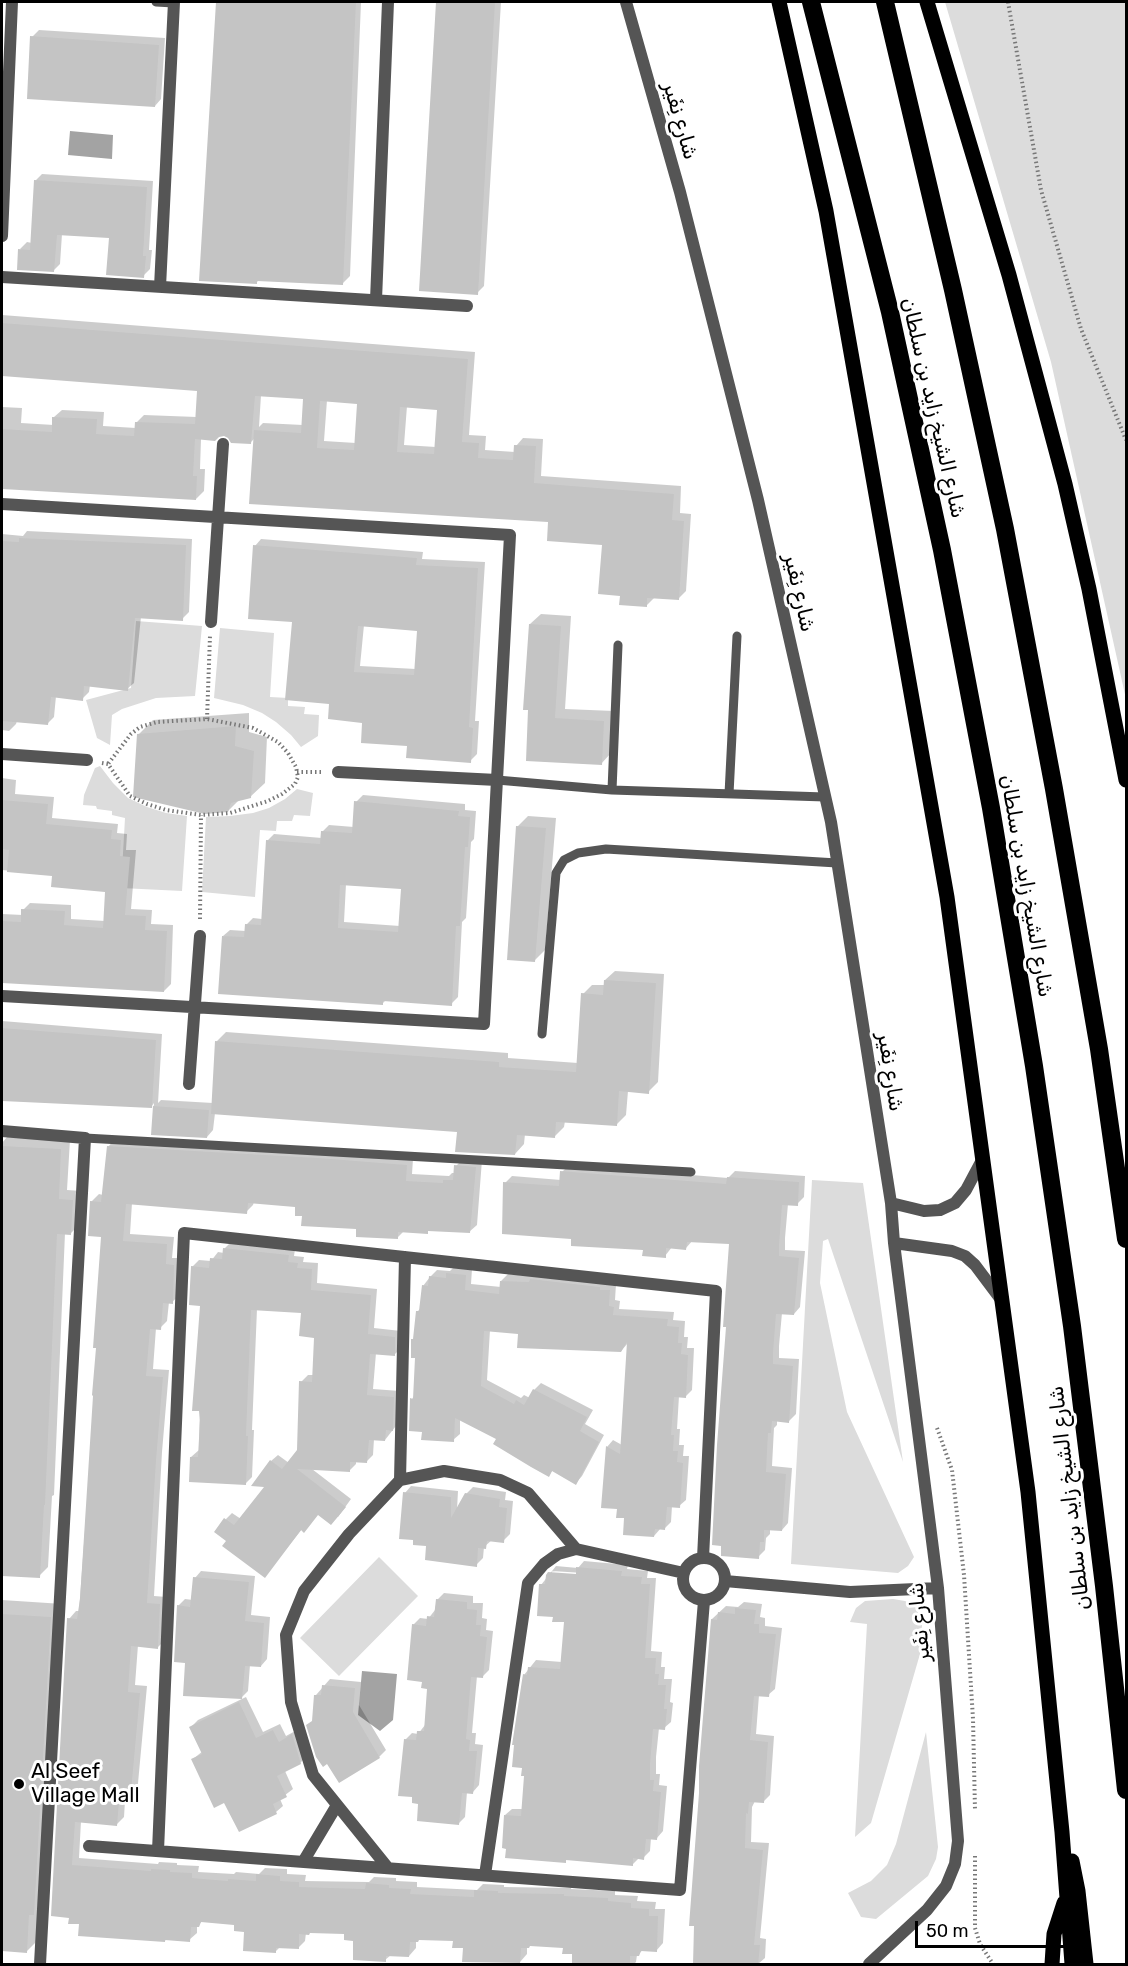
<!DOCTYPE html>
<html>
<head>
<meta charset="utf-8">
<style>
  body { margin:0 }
  #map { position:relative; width:1128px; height:1966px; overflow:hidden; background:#fff; font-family:Rubik,sans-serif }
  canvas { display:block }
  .frame { position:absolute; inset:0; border:3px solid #000; pointer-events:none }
  .scale { position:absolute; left:915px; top:1921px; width:166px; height:27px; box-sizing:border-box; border:3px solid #000; border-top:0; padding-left:8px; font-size:18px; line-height:21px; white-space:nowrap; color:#000; -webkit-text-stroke:4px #fff; paint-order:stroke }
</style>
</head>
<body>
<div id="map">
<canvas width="1128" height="1966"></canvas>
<div class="frame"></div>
<div class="scale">50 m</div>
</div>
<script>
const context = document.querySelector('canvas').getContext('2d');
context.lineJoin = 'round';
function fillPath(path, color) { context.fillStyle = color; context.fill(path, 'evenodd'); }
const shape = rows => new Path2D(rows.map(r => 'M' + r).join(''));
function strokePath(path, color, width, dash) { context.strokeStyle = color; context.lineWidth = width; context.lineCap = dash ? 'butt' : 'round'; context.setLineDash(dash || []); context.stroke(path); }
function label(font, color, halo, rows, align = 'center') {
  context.font = font + ' Rubik,"Noto Naskh Arabic",sans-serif'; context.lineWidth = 6; context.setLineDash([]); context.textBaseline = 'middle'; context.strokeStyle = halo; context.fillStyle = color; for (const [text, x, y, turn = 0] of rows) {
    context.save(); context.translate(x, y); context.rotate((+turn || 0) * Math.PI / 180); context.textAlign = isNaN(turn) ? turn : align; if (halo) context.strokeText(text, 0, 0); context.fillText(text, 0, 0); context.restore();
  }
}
fillPath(shape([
  [945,2,1126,2,1126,699,1051,362],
  [136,621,202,626,195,696,156,698,122,709,112,715,110,745,97,738,86,700,131,688],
  [220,628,274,633,270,697,288,698,288,706,305,707,304,714,319,715,318,736,301,747,291,735,276,722,262,713,243,705,214,698],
  [100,766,113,783,128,798,147,807,166,813,187,816,182,891,121,888,125,818,112,815,112,811,97,809,96,806,83,805,84,795,95,768],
  [297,789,313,793,310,816,294,815,292,821,277,821,276,831,260,830,255,897,202,892,206,817,230,816,253,813,269,808,285,799],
  [812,1180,863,1183,903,1462,828,1239,823,1241,820,1283,847,1412,914,1557,908,1566,898,1573,791,1564],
  [379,1557,418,1596,339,1676,300,1638],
  [893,1599,905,1601,915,1606,922,1620,922,1647,871,1823,855,1837,867,1624,850,1622,856,1608,865,1601],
  [926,1732,938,1847,936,1859,928,1876,876,1919,861,1917,848,1893,871,1881,887,1865,896,1844]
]), '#dcdcdc');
fillPath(shape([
  [70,131,113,135,112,159,68,155],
  [362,1671,397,1674,393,1720,380,1731,358,1715]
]), '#a3a3a3');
fillPath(shape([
  [217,2,361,2,350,276,343,283,260,279,256,283,201,279],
  [438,2,501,2,484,286,477,293,421,289],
  [39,30,165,38,161,99,155,106,32,37],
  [42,174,153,181,149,250,152,250,150,269,143,276,111,236,62,234,60,264,54,270,20,249,27,242,32,243,35,181],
  [2,315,475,352,469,435,486,436,485,450,515,452,516,446,523,438,543,439,541,476,681,486,680,513,691,514,686,591,678,599,655,597,646,606,621,594,603,544,550,521,255,438,250,443,224,434,201,439,200,469,205,469,204,491,196,499,2,487,2,407,22,408,21,423,54,425,54,417,62,410,104,412,103,426,136,428,136,423,144,415,197,417,199,390,2,375],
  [261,395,305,398,303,425,263,423,259,427],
  [327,400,358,402,356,443,324,441],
  [407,406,439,408,436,447,404,445],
  [27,531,192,539,189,612,182,619,141,617,134,683,127,689,90,685,89,692,82,699,56,696,54,717,47,724,17,721,16,724,9,731,2,730,2,534,23,536],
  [261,539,423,552,422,559,485,562,475,721,479,721,477,754,470,761,408,745,331,703,293,621,255,546],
  [364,625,418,630,416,669,360,666],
  [541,614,571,616,565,709,614,711,611,753,601,764,530,709,530,624],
  [249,713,249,732,267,737,265,783,250,797,239,800,228,811,139,734,153,720],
  [2,778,16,780,15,794,54,797,52,818,118,824,117,833,127,834,126,850,136,850,131,909,152,910,151,924,173,925,171,984,164,991,2,982,2,914,23,915,23,910,30,903,71,905,71,919,105,921,107,891,54,875,2,870],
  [363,795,465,804,465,810,476,811,474,839,471,842,466,918,462,922,458,997,451,1004,386,1000,382,1004,223,936,230,930,246,931,246,925,253,918,262,919,267,841,274,834,322,838,322,832,329,825,354,827,356,802],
  [346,884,403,887,400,926,344,922],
  [528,816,556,818,545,950,534,961,518,826],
  [615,971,664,974,658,1082,648,1092,628,1091,626,1115,616,1125,565,1121,564,1127,555,1136,525,1134,524,1144,515,1154,459,1130,215,1113,213,1130,207,1137,152,1134,154,1103,151,1107,2,1099,2,1021,162,1034,158,1103,161,1100,213,1103,217,1041,226,1032,508,1053,508,1058,578,1063,583,994,592,985,605,985,605,980],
  [7,1137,70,1140,67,1190,82,1191,80,1224,71,1233,65,1233,54,1495,52,1496,48,1567,39,1576,2,1574,2,1143],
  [115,1139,413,1159,412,1174,449,1176,452,1173,455,1173,456,1166,463,1159,482,1160,477,1225,469,1232,430,1229,427,1232,404,1231,397,1238,303,1215,297,1206,254,1202,253,1205,246,1212,132,1203,130,1234,174,1237,172,1258,181,1258,180,1295,172,1302,169,1302,167,1321,160,1328,156,1328,153,1369,169,1370,162,1452,154,1596,167,1597,165,1640,158,1647,138,1645,135,1685,147,1686,137,1794,129,1802,125,1801,124,1817,117,1824,81,1821,79,1858,158,1864,159,1862,177,1863,177,1865,199,1866,198,1872,234,1874,236,1872,259,1874,265,1868,287,1869,287,1874,306,1875,305,1881,369,1882,374,1877,396,1878,396,1881,417,1882,417,1887,477,1890,483,1884,504,1885,504,1887,571,1888,571,1889,615,1891,615,1895,638,1896,637,1901,656,1902,655,1909,665,1909,663,1943,656,1951,643,1950,637,1955,636,1962,634,1964,574,1964,574,1953,564,1946,531,1945,527,1947,527,1954,520,1962,464,1947,454,1940,420,1939,416,1941,416,1948,409,1956,391,1955,385,1960,346,1933,311,1931,306,1933,305,1941,298,1948,280,1947,275,1952,236,1924,203,1921,197,1925,197,1933,189,1940,167,1938,165,1941,70,1922,69,1619,76,1611,79,1611,95,1394,102,1236,91,1202,99,1194,103,1195,108,1147],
  [569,1165,728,1178,735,1171,805,1176,804,1197,797,1204,788,1204,785,1238,785,1250,805,1251,800,1307,794,1314,782,1313,779,1346,779,1358,799,1359,796,1414,789,1421,777,1420,777,1425,774,1428,772,1466,792,1468,788,1523,782,1530,770,1529,770,1534,766,1538,765,1550,758,1557,727,1326,731,1242,693,1240,686,1248,672,1247,665,1256,644,1248,573,1238,505,1183,512,1176,561,1180,562,1172],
  [231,1242,295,1249,294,1256,304,1257,303,1262,318,1263,317,1283,377,1289,374,1328,401,1331,401,1348,394,1355,376,1353,373,1389,400,1391,399,1422,385,1440,374,1439,373,1455,367,1461,356,1461,356,1464,349,1471,312,1469,351,1499,338,1517,318,1513,302,1529,265,1576,228,1541,226,1519,232,1513,241,1519,267,1485,271,1461,278,1455,289,1463,299,1451,301,1382,308,1375,314,1375,315,1336,303,1312,257,1309,252,1430,254,1430,252,1477,245,1484,191,1457,199,1450,202,1305,192,1267,199,1260,211,1261,218,1252,224,1253,224,1249],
  [454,1267,472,1269,471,1284,501,1287,501,1281,508,1274,616,1284,615,1300,620,1301,619,1309,674,1312,673,1320,685,1321,684,1337,688,1337,687,1348,694,1348,692,1390,685,1397,679,1396,677,1429,680,1429,679,1445,684,1445,683,1456,689,1456,686,1500,679,1506,672,1506,671,1522,664,1529,661,1528,654,1536,625,1517,618,1508,607,1447,613,1440,622,1445,628,1343,621,1351,520,1333,490,1330,487,1380,521,1398,524,1395,530,1398,534,1390,541,1383,593,1410,585,1424,604,1435,582,1476,576,1483,553,1470,549,1475,498,1438,460,1419,460,1434,453,1440,423,1430,412,1399,414,1396,416,1357,415,1337,417,1312,421,1308,423,1286,430,1277,437,1270,450,1271],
  [411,1486,458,1491,457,1510,466,1494,473,1487,506,1492,505,1500,513,1501,510,1534,503,1541,492,1540,484,1547,483,1558,476,1565,428,1545,405,1493],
  [584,1561,628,1565,627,1569,648,1571,647,1578,656,1578,651,1651,662,1652,661,1667,665,1667,664,1679,672,1679,670,1702,673,1703,671,1722,664,1728,659,1728,656,1757,656,1774,660,1774,659,1785,667,1786,663,1831,657,1838,651,1838,650,1851,643,1858,639,1858,632,1865,568,1859,565,1861,505,1815,512,1809,523,1809,525,1775,524,1675,536,1660,562,1662,566,1621,554,1616,541,1585,556,1566,578,1568],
  [552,1571,583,1573,583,1576,552,1574],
  [201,1571,255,1576,251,1615,270,1617,267,1659,261,1666,250,1665,248,1691,241,1698,186,1661,178,1606,185,1599,193,1600,195,1578],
  [444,1593,473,1596,473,1603,483,1603,482,1618,487,1619,486,1630,493,1631,489,1670,482,1677,477,1676,472,1733,476,1733,475,1744,483,1745,479,1785,473,1792,467,1792,465,1817,458,1824,420,1802,414,1796,405,1740,412,1733,418,1734,425,1725,429,1687,413,1625,420,1618,428,1619,435,1610,437,1600],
  [2,1600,63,1604,40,1938,27,1951,2,1949],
  [744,1602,762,1604,760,1617,765,1618,765,1626,782,1628,775,1689,768,1695,759,1695,756,1734,774,1736,770,1795,763,1802,755,1801,752,1807,751,1842,769,1843,760,1938,766,1939,765,1958,758,1964,694,1964,712,1619,726,1606,738,1607],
  [330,1679,361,1682,359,1705,386,1750,379,1757,314,1720,316,1695],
  [246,1697,263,1732,280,1724,286,1736,299,1729,307,1756,300,1763,285,1771,293,1789,280,1799,283,1806,276,1812,225,1801,193,1759,203,1751,191,1727,198,1720]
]), '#0003');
fillPath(shape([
  [216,2,356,2,343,285,257,281,257,284,199,281],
  [436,2,495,2,478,295,419,291],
  [30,36,159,45,155,107,27,99],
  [34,180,147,187,143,256,146,256,144,278,106,275,109,238,57,235,54,272,17,270,18,249,30,250],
  [2,323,468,359,462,442,479,443,478,458,513,460,514,445,536,446,534,483,674,494,672,520,684,521,679,600,647,598,647,607,619,605,620,596,598,594,602,545,547,541,548,522,249,504,254,430,301,433,303,399,255,396,251,444,231,443,228,438,224,436,219,437,215,441,195,439,193,476,197,476,196,500,2,489,2,429,52,432,52,417,97,419,96,434,134,436,135,422,195,424,197,391,2,376],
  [320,401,357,404,354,450,317,448],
  [400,407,437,410,434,454,397,452],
  [19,538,186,545,183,621,135,618,128,691,84,686,83,701,51,697,48,725,2,721,2,541,19,542],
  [253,545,417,558,416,565,478,568,469,727,473,728,471,763,406,758,407,746,361,743,362,723,328,719,329,704,285,700,292,622,248,619],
  [358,626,417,631,414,675,354,672],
  [529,624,561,626,555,718,604,721,602,765,526,761,528,710,523,710],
  [236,726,235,746,254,751,251,798,231,803,228,812,205,814,133,797,137,734],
  [2,800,48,804,46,824,112,830,111,839,121,840,120,856,130,857,125,915,146,916,145,930,167,931,164,992,2,983,2,921,21,922,21,909,65,911,64,925,103,928,105,892,51,887,52,876,7,872,9,850,2,849],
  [354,801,459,811,458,816,470,817,468,847,465,847,460,926,456,926,452,1006,383,1001,383,1005,218,994,222,936,244,937,245,924,261,925,266,840,320,844,321,831,352,833],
  [340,885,401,889,398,932,338,928],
  [516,826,546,828,535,962,507,960],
  [604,980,656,983,649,1094,619,1091,617,1126,556,1122,555,1138,517,1135,515,1155,455,1152,457,1132,211,1114,215,1041,499,1062,499,1067,576,1072,581,993,603,995],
  [2,1028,156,1040,152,1108,2,1101],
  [153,1106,209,1110,207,1138,151,1135],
  [2,1146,61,1149,59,1199,73,1200,71,1235,57,1234,45,1505,44,1505,40,1578,2,1576],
  [107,1146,318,1158,407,1165,406,1181,443,1183,443,1180,453,1180,454,1165,476,1167,470,1233,428,1231,428,1234,398,1232,398,1239,356,1237,356,1229,301,1226,302,1216,295,1216,295,1207,248,1203,247,1214,126,1204,123,1241,167,1244,166,1264,174,1265,173,1304,163,1303,161,1330,150,1329,146,1376,163,1377,156,1461,147,1603,160,1604,158,1649,131,1646,128,1692,140,1693,130,1803,119,1802,117,1826,75,1822,72,1865,151,1871,151,1869,170,1870,170,1872,192,1873,192,1878,228,1881,228,1879,256,1881,256,1874,280,1876,280,1881,299,1882,299,1887,365,1889,366,1883,389,1885,389,1888,411,1889,410,1894,474,1897,474,1890,498,1891,498,1893,564,1894,564,1896,608,1898,608,1901,631,1903,631,1908,649,1909,649,1916,658,1916,657,1952,641,1951,639,1956,630,1956,630,1965,572,1965,572,1954,562,1954,563,1948,530,1946,529,1948,521,1948,520,1963,462,1962,463,1948,452,1948,453,1941,419,1940,418,1942,410,1942,409,1957,386,1956,386,1962,353,1960,353,1941,344,1940,344,1934,310,1933,309,1935,299,1934,299,1949,276,1948,276,1953,243,1951,244,1932,234,1931,234,1925,201,1922,199,1927,191,1927,190,1942,165,1940,165,1942,78,1936,79,1924,68,1924,69,1918,51,1916,67,1618,77,1619,80,1599,93,1396,92,1395,96,1348,93,1348,101,1237,88,1236,90,1201,101,1202],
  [560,1171,726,1184,727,1177,799,1182,798,1206,782,1205,779,1246,779,1256,799,1258,794,1315,776,1314,773,1353,773,1364,793,1366,789,1423,772,1421,771,1433,768,1433,766,1472,786,1474,782,1531,764,1530,764,1542,760,1542,759,1559,721,1556,721,1546,712,1545,717,1445,726,1327,723,1327,729,1244,687,1242,686,1250,666,1248,666,1258,642,1256,643,1250,571,1246,571,1239,502,1234,503,1182,559,1186],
  [223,1248,289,1255,288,1262,298,1263,297,1268,312,1269,311,1290,371,1295,368,1334,395,1337,395,1356,370,1354,367,1395,394,1397,393,1431,386,1430,385,1441,369,1440,367,1463,350,1462,350,1472,297,1469,346,1507,331,1525,318,1515,304,1533,301,1530,265,1578,222,1546,226,1541,214,1532,224,1518,234,1525,264,1487,251,1486,270,1460,282,1469,297,1450,299,1381,312,1382,314,1338,299,1336,301,1313,251,1310,246,1436,248,1436,246,1485,189,1482,190,1457,198,1457,200,1420,199,1411,192,1411,200,1306,189,1305,191,1266,209,1268,210,1258,222,1259],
  [446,1273,466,1275,465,1290,499,1294,500,1281,529,1282,530,1279,600,1287,600,1290,610,1290,609,1306,614,1307,613,1315,668,1319,667,1326,679,1327,678,1343,682,1343,681,1354,688,1355,687,1376,686,1398,674,1397,671,1435,674,1435,673,1451,678,1451,677,1462,683,1463,680,1508,667,1507,665,1530,655,1529,654,1537,623,1535,624,1518,616,1518,617,1509,601,1508,606,1446,620,1454,627,1342,621,1352,517,1348,518,1334,484,1331,481,1386,514,1404,516,1400,524,1405,533,1389,587,1417,580,1431,599,1442,576,1485,552,1471,549,1477,531,1467,493,1444,496,1439,455,1418,454,1442,421,1440,422,1432,409,1431,410,1398,413,1399,415,1358,411,1358,411,1339,413,1339,416,1311,419,1311,422,1285,428,1286,429,1276,446,1278],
  [403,1492,451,1497,451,1518,465,1493,500,1499,499,1507,507,1508,504,1543,487,1541,486,1549,478,1548,477,1567,425,1560,426,1546,413,1545,413,1540,399,1539],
  [576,1567,622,1571,621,1576,642,1577,641,1584,650,1584,645,1658,656,1658,655,1674,659,1674,658,1685,666,1685,664,1709,667,1709,665,1730,653,1729,650,1765,650,1780,654,1780,653,1791,661,1792,657,1840,646,1839,644,1860,633,1858,633,1866,566,1860,566,1863,505,1858,506,1849,502,1848,504,1815,521,1816,524,1776,521,1776,522,1768,512,1767,514,1745,512,1745,523,1674,527,1675,528,1667,560,1669,564,1622,552,1622,553,1617,537,1616,539,1584,545,1584,546,1575,548,1572,576,1574],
  [193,1577,249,1582,245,1621,264,1623,261,1667,245,1666,242,1699,183,1696,185,1663,174,1662,177,1605,190,1607],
  [436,1599,467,1602,467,1609,477,1610,476,1625,481,1625,480,1636,487,1637,483,1678,471,1677,466,1739,470,1740,469,1751,477,1751,475,1774,473,1794,462,1793,459,1825,417,1821,418,1804,412,1803,412,1797,398,1796,404,1739,416,1740,417,1731,424,1731,427,1689,421,1688,422,1682,407,1680,412,1624,426,1626,427,1616,434,1617],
  [735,1608,756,1610,754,1624,759,1624,759,1633,776,1634,769,1697,754,1696,750,1740,768,1742,764,1803,749,1802,748,1814,746,1813,745,1848,763,1850,754,1945,760,1945,758,1965,693,1965,694,1926,689,1926,699,1793,699,1766,711,1619,717,1620,718,1612,735,1614],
  [2,1614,51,1617,34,1915,29,1915,27,1953,2,1951],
  [322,1685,355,1688,353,1712,380,1758,339,1783,327,1764,323,1767,316,1757,306,1725,312,1721,314,1695,321,1695],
  [239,1702,256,1738,273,1730,279,1742,292,1734,301,1764,277,1776,287,1797,273,1804,277,1814,239,1832,224,1803,214,1808,191,1759,202,1754,189,1727]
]), '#c4c4c4');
strokePath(shape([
  [1008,2,1041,190,1081,329,1126,440],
  [207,719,210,636],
  [102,763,108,764,130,796,147,804,166,810,201,815,230,813,268,801,282,794,295,784,298,777,296,767,288,753,278,742,253,728,207,719,157,722,140,727,131,734,108,764],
  [297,772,323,772],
  [200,919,201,815],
  [937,1428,952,1470,964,1575,973,1719,975,1810],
  [975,1856,975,1928,980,1944,993,1964]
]), '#777', 4, [1.5, 3]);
strokePath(shape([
  [156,2,174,3],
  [497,780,612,790,825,797],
  [612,790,618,645],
  [729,794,737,636],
  [542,1034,556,873,564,860,578,853,606,849,837,863],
  [85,1138,691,1172]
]), '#555', 9);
strokePath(shape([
  [626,2,680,192,758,500,831,822,891,1203,894,1243,938,1588,958,1841,955,1864,946,1886,927,1910,869,1964],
  [2,236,12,2],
  [2,277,467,306],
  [160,287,174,2],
  [376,300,388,2],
  [2,504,510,535,484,1024,2,996],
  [211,622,223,444],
  [2,754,87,760],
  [338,772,497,780],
  [189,1084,200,936],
  [2,1131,85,1138,40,1964],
  [891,1203,924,1211,940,1210,955,1203,966,1190,982,1160],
  [894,1243,952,1251,965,1256,975,1265,1002,1301],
  [400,1480,405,1257],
  '683 1579a21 21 0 1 1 42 0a21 21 0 1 1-42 0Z',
  [725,1581,850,1592,938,1588],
  [89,1846,680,1890,704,1601],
  [158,1851,184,1233,716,1291,703,1558],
  [303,1862,337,1805],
  [388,1868,313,1775,291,1702,286,1635,304,1591,349,1534,400,1480,444,1471,500,1480,528,1493,576,1549,684,1573],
  [485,1875,528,1583,544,1564,558,1554,576,1549]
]), '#555', 12);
strokePath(shape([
  [779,2,826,211,947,897,1028,1492,1062,1832,1072,1964],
  [927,2,1009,275,1065,484,1089,589,1126,780],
  [1072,1861,1078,1891,1086,1964],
  [1052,1964,1054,1934,1064,1903]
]), '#000', 15);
strokePath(shape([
  [811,2,890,312,942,550,991,808,1034,1066,1072,1326,1104,1586,1126,1790],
  [885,2,953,290,1005,529,1054,789,1099,1049,1126,1239]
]), '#000', 18);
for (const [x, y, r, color] of [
  [19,1784,6,"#000"]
]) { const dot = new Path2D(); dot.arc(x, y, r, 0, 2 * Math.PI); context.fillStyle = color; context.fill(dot); strokePath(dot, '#fff', 2); }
label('21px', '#000', '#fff', [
  ["شارع نِفَير",680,121,74],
  ["شارع الشيخ زايد بن سلطان",933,408,77],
  ["شارع نِفَير",799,593,77],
  ["شارع الشيخ زايد بن سلطان",1026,886,80],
  ["شارع نِفَير",890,1072,81],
  ["شارع الشيخ زايد بن سلطان",1070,1498,-97],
  ["شارع نِفَير",920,1622,-95]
]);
label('21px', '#000', '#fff', [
  ["Al Seef",31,1772],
  ["Village Mall",31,1796]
], 'left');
</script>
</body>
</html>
